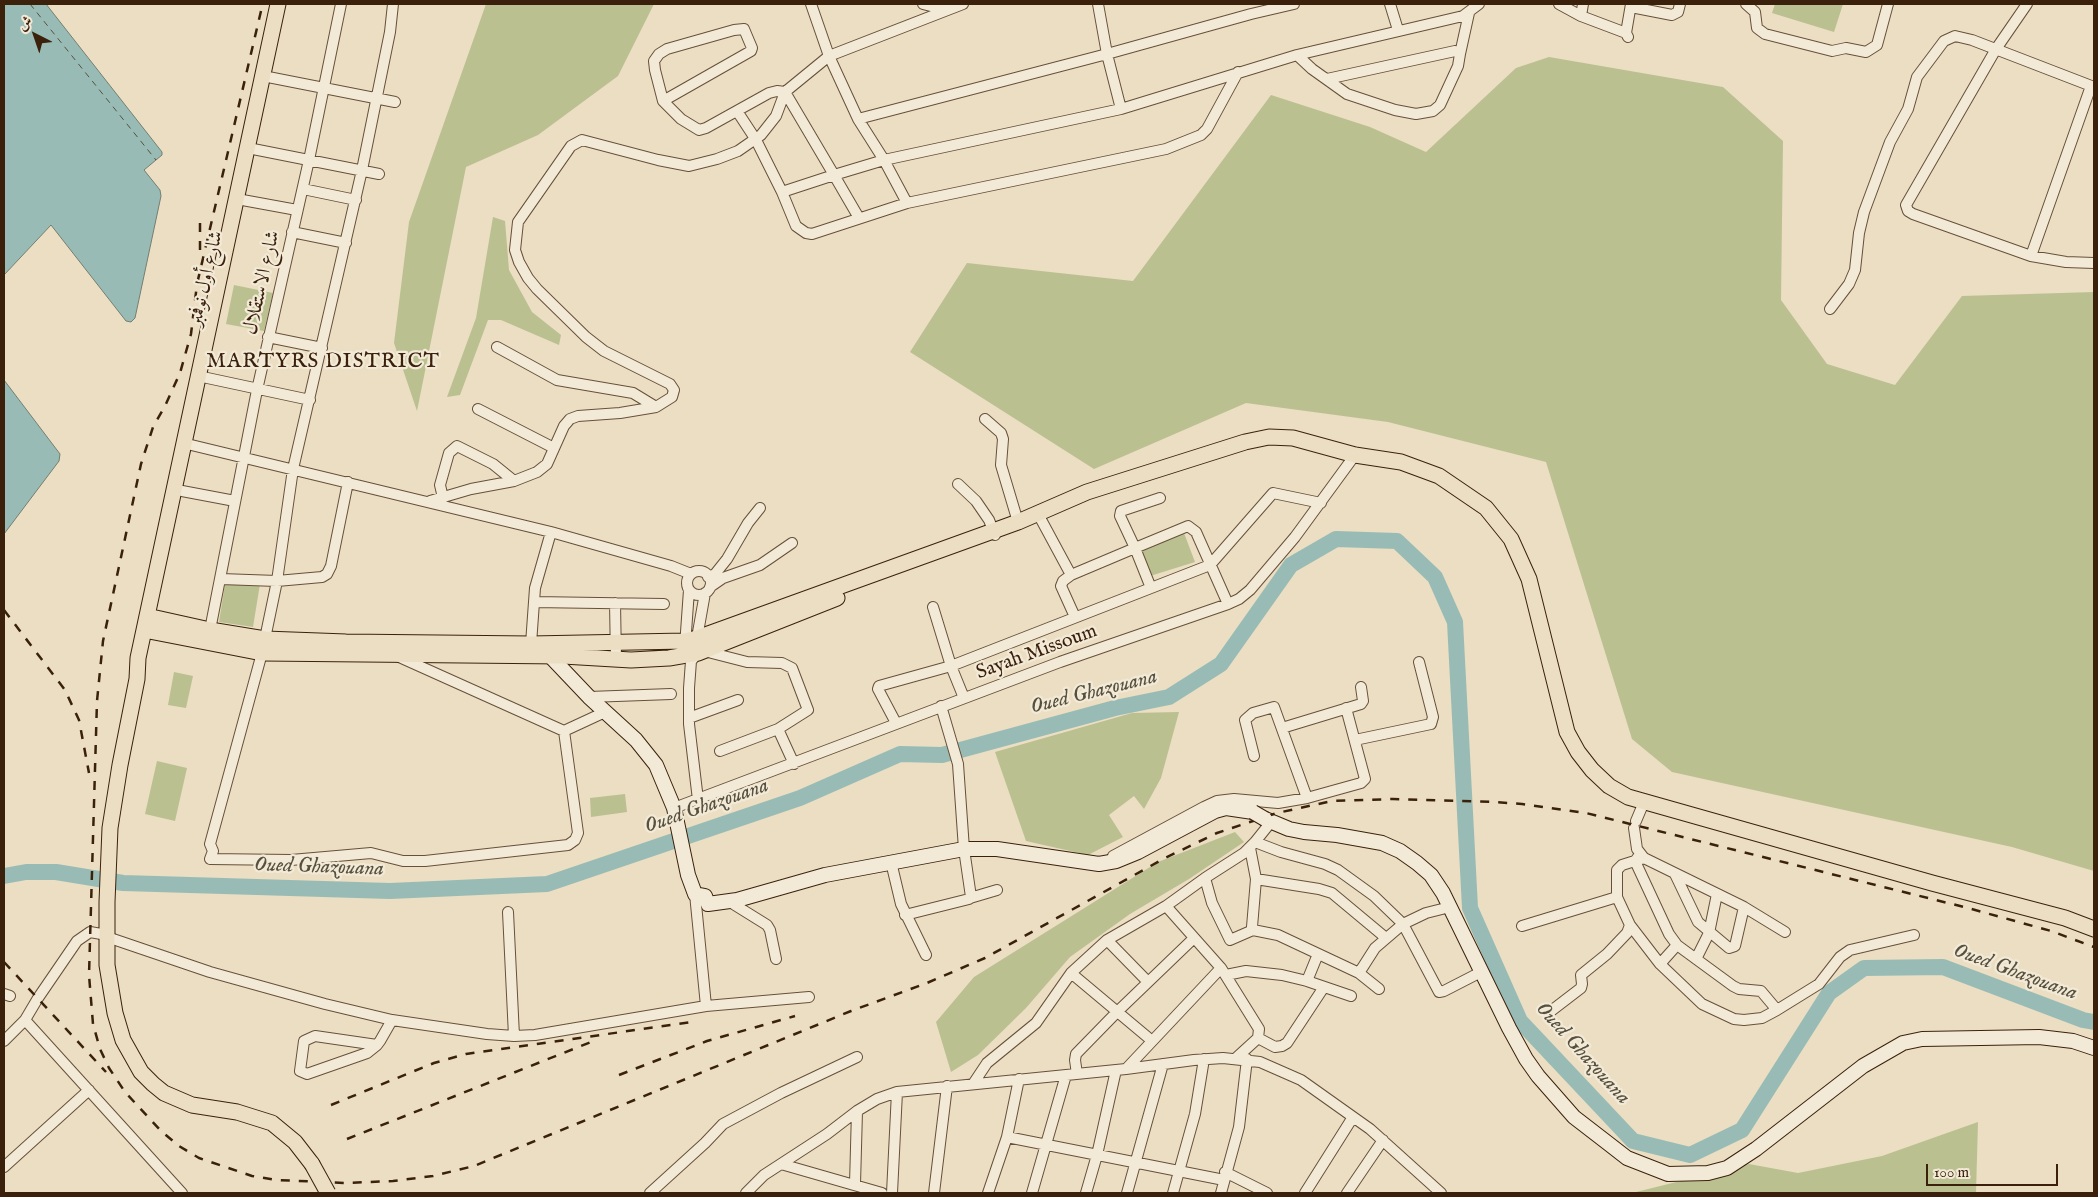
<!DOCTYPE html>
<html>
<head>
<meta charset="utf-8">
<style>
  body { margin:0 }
  #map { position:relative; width:2098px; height:1197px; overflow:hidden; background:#ebdec2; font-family:"IM FELL English",Amiri,serif }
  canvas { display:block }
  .frame { position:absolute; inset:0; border:5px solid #3b210c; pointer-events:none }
  .north { position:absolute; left:10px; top:10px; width:50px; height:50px; -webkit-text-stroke:4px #f2ead7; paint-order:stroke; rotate:319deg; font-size:14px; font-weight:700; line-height:20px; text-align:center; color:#3b210c }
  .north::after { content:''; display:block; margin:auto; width:18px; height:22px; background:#3b210c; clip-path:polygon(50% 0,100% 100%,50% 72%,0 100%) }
  .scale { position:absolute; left:1926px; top:1164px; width:132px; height:22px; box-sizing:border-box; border:2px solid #3b210c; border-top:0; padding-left:6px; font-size:15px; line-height:18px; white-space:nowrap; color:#3b210c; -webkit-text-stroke:4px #f2ead7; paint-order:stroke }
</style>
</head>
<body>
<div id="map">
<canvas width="2098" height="1197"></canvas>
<div class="frame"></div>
<div class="north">ش</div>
<div class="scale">100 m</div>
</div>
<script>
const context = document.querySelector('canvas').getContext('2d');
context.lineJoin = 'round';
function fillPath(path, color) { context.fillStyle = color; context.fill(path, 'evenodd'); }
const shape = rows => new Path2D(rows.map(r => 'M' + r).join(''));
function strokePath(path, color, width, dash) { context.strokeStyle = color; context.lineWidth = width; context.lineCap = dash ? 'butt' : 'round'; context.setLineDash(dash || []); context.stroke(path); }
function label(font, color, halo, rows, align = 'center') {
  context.font = font + ' "IM FELL English",Amiri,serif'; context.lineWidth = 4.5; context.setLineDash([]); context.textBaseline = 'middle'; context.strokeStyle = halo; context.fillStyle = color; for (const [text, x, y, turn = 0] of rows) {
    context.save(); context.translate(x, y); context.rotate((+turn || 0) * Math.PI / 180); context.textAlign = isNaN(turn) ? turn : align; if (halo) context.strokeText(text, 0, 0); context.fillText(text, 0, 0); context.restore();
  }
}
fillPath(shape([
  [486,4,654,4,618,76,538,135,466,167,417,411,394,343,409,222],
  [1775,4,1843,4,1834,32,1772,13],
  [1549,57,1723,87,1783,141,1781,300,1827,364,1895,385,1962,296,2094,292,2094,871,2012,847,1672,772,1632,739,1546,462,1388,422,1246,403,1094,469,910,352,967,263,1133,281,1271,95,1370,127,1426,152,1516,68],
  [493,217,505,221,509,270,532,312,561,335,559,345,501,320,488,320,460,395,447,397,476,318],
  [234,285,273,293,264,331,226,324],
  [1184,533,1195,562,1150,576,1141,548],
  [225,584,260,584,253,627,219,622],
  [174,672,193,676,186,708,168,705],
  [1179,712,1161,778,1144,809,1134,796,1109,815,1123,837,1088,855,1026,841,995,752,1132,713],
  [157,761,187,768,175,821,145,814],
  [625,794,627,812,591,817,590,798],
  [1235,832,1244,842,1189,879,1130,914,1070,957,1026,1008,978,1055,951,1072,936,1022,974,977,1158,862],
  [1978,1122,1976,1193,1632,1193,1749,1164,1798,1173,1882,1156]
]), '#bbc090');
const water = shape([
  [4,4,46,4,162,152,162,155,144,170,160,190,161,196,135,318,131,322,126,321,51,225,4,275,4,4],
  [4,380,60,454,59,461,4,534,4,380]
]);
fillPath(water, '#98bcb5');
strokePath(water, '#737e71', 1);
strokePath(shape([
  [4,876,26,872,56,872,123,883,390,891,547,884,800,798,900,754,942,755,1115,708,1169,697,1221,664,1291,565,1336,539,1397,541,1435,577,1455,622,1470,908,1520,1021,1633,1141,1690,1155,1742,1130,1829,993,1864,968,1943,967,2083,1020,2094,1022]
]), '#98bcb5', 16);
strokePath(shape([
  [30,4,156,160]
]), '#57503f', 1, [6, 5]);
const minor = shape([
  [393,4,390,32,362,170,293,469,277,581,262,653,210,844,213,851,210,859,291,860,371,853,403,861,425,861,568,845,575,840,578,833,564,731],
  [811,4,829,56,858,119,884,160,907,203],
  [923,4,946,10],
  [1390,4,1398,30],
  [1559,4,1581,16,1626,33],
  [1746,4,1755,12,1757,28,1765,34,1832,51,1846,48,1866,52,1877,45,1888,4],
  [2027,4,1996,49,1906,205,1908,211,1913,214,2031,256,2066,262,2094,263],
  [1631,7,1672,15,1678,12,1680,4],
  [1581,16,1583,4],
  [1628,37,1626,33,1631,4],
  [1460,54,1469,13],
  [1297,55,1312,69,1347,94,1395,110,1416,114,1433,111,1440,105,1458,66,1460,54,1455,51,1327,79],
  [263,76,395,102],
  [663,101,751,51,752,48,744,29,734,30,667,49,659,54,654,61,655,70,663,101,681,119,699,130,706,128,769,93,777,91,785,92,834,175,884,160,1121,109,1297,55,1463,16,1479,4],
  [1121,109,1107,54,1251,14,1294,4],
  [737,111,756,140,782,192,796,226,806,233,812,234,907,203,1166,149,1201,135,1207,129,1238,72],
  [858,119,1107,54,1098,4],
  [248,148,379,174],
  [303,189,356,200],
  [782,192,834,175,859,218],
  [237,199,297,210],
  [292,232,346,243],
  [2031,256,2091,86],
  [1830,309,1849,284,1855,270,1859,233,1864,212,1890,142,1908,109,1917,77,1944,41,1955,36,1972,40,2094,87],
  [268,337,322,348],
  [497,347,557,380,633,393,656,407],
  [198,376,310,400],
  [478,409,554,448],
  [985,419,1001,433,1003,439,1001,465,1018,522],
  [183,443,551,532,671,566,691,574],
  [958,484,976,501,989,520,995,535],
  [182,491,235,501],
  [443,498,440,485,449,453,457,446,493,464,514,481],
  [430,501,471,489,514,481,537,472,547,464,564,426,570,419,578,416,620,413,656,407,672,397,674,390,670,384,604,351,586,337,537,289,528,278,519,262,515,250,518,222,571,146,582,140,658,160,689,166,717,159,738,151,761,135,776,116,785,92,829,56,963,4],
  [1037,512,1071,575],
  '687 583a12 12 0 1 1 24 0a12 12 0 1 1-24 0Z',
  [708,577,715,574,727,559,748,523,760,508],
  [221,579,277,581,322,577,327,574,331,566,348,482],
  [710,587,723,578,760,565,792,543],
  [1151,588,1135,548,1188,526,1196,532,1228,604],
  [534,602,664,604],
  [615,603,616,659],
  [933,607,951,666,964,698],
  [1075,617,1061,586,1063,581,1071,575,1135,548,1120,516,1121,511,1160,498],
  [209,635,257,390,309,160,341,4],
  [531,644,535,588,551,532],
  [685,646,689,590],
  [704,651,747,662,782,663,792,668,808,710,778,729],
  [397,656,564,731,605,712],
  [589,697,671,694],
  [689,718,738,700],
  [896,723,878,689,879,686,951,666,1210,565,1273,493,1321,503],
  [1282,728,1361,704,1363,701,1361,687],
  [1355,740,1431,724,1433,717,1419,662],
  [720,751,778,729,794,764],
  [1254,756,1245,720,1253,713,1274,707,1307,798],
  [698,800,689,724,689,688,691,661,698,653,697,638,705,593],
  [674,808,1060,662,1228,604,1239,599,1250,590,1295,537,1355,455],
  [1636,821,1644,802],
  [1634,828,1637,849,1644,858,1744,907,1785,932],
  [1255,842,1281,852,1325,864,1338,870,1374,896,1403,924,1439,992,1444,991,1481,972],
  [1250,848,1256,879,1252,927,1253,930,1278,935,1359,973,1379,989],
  [1113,856,1204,807,1217,801,1234,799,1278,803,1307,798,1361,783,1365,779,1346,708],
  [1638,857,1635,861,1669,934,1677,945,1733,986,1739,989,1761,991,1777,1010],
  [1644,858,1622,865,1617,870,1617,897,1630,925,1660,964,1702,1004,1734,1019,1744,1020,1762,1018,1777,1010,1819,984,1840,957,1850,950,1914,935],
  [891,862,901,904,926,955],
  [1675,874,1698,922,1729,948,1735,946,1744,907],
  [1205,878,1212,903,1230,940,1253,930],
  [1256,879,1319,889,1332,893,1386,938],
  [970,898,997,890],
  [727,902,730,902,767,925,770,930,776,959],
  [1166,906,1221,968,1259,1029,1258,1038,1235,1059],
  [508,912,514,1036],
  [905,915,969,899,971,897,964,849,958,764,941,706],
  [1522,926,1617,897],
  [107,937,210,972,325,1004,392,1020,487,1034,514,1036,535,1035,706,1006,695,894],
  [1107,940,1148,982],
  [1696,959,1709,933,1717,894],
  [1660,964,1677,945],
  [1071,973,1151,1040],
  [1359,973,1375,948,1403,924,1426,913,1450,907],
  [1226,975,1246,971,1282,975,1307,981,1351,996],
  [1307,981,1318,954],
  [4,994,10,996],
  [706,1006,809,997],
  [1551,1011,1581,988,1582,984,1581,975,1607,954,1627,933,1630,925],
  [25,1020,182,1193],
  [1258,1038,1275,1047,1282,1046,1287,1043,1324,987],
  [4,1041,25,1020,38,998,77,941,90,932,107,935],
  [377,1045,315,1036,304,1041,300,1071,307,1074,367,1053,377,1045,380,1041,392,1020],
  [1126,1069,1221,968],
  [1077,1074,1075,1060,1076,1054,1117,1012,1194,938],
  [973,1084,987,1063,1036,1023,1071,973,1107,940,1166,906,1205,878,1244,853,1255,842,1271,822],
  [1007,1137,1224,1180],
  [781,1164,882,1193],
  [4,1167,89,1090],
  [1225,1172,1267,1193],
  [855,1184,857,1111],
  [650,1193,705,1143,723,1124,781,1093,857,1057],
  [746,1193,764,1175,827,1134,857,1111,877,1099,897,1092,1126,1069,1194,1060,1223,1058,1260,1062,1301,1080,1370,1129,1441,1193],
  [892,1193,897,1092],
  [934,1193,947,1086],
  [988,1193,1007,1137,1019,1079],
  [1032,1193,1066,1075],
  [1086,1193,1097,1155,1116,1070],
  [1127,1193,1163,1064],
  [1173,1193,1195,1114,1204,1059],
  [1221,1193,1239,1127,1247,1059],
  [1305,1193,1353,1117],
  [1347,1193,1383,1140]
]);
const secondary = shape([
  [548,648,551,657,589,697,636,740,656,765,674,808,688,875,695,894,705,896,708,904,737,900,825,875,964,849,997,849,1099,864,1116,861,1138,852,1215,811,1226,808,1253,812],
  [1265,819,1289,829,1304,832,1337,835,1382,843,1400,851,1417,863,1431,875,1443,893,1509,1028,1526,1059,1538,1076,1574,1117,1609,1144,1627,1158,1668,1174,1708,1173,1727,1168,1756,1149,1863,1066,1903,1043,1922,1039,2039,1037,2073,1041,2094,1048]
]);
const primary = shape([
  [278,4,138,658,137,679,120,765,110,828,107,902,107,965,115,1013,123,1040,141,1072,153,1084,164,1093,192,1105,237,1112,272,1123,295,1142,312,1164],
  [147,616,210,630,265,639,346,642,531,644,685,641,697,638,1018,522,1087,492,1245,442,1269,437,1293,438,1355,455,1401,462,1439,476,1486,508,1511,539,1529,579,1567,732,1578,752,1592,770,1609,786,1628,797,1932,883,2065,918,2094,929],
  [144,630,262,653,563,656,631,660,669,658,698,653,837,598]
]);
strokePath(minor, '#67503a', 12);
strokePath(secondary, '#3b210c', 16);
strokePath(primary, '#3b210c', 17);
strokePath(minor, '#f2ead7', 10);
strokePath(secondary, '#f2ead7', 14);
strokePath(primary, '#ebdec2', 15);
strokePath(shape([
  [261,11,197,284,191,334,180,373,165,406,153,427,141,464,103,641,97,701,89,975,93,1024,100,1049,109,1068,125,1092,161,1131,179,1146,199,1158,252,1176,276,1180,346,1183,393,1181,433,1176,474,1166,851,1011,927,983,985,958,1165,858,1217,833,1277,813,1332,801,1393,799,1495,802,1522,804,1586,813,1968,908,2051,931,2094,947],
  [200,250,200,223],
  [4,610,65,690,79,720,89,773],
  [4,962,106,1072],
  [619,1075,707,1041,795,1016],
  [331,1105,434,1063,466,1054,692,1022],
  [347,1139,596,1040]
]), '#3b210c', 2.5, [9, 9]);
const secondaryBridge = shape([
  [1253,812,1265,819]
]);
const primaryBridge = shape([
  [312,1164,328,1193]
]);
strokePath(secondaryBridge, '#3b210c', 16, []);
strokePath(primaryBridge, '#3b210c', 17, []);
strokePath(secondaryBridge, '#f2ead7', 14);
strokePath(primaryBridge, '#ebdec2', 15);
label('20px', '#3b210c', '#f2ead7', [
  ["شارع أول نوفمبر",207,279,-77],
  ["شارع الاستقلال",263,283,-77],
  ["Sayah Missoum",1037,653,-20]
]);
context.letterSpacing = '1px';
label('21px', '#3b210c', '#f2ead7', [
  ["MARTYRS DISTRICT",323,363]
]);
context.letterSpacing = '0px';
label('italic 21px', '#57503f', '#f2ead7', [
  ["Oued Ghazouana",1094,693,-14],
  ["Oued Ghazouana",707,807,-19],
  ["Oued Ghazouana",319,868,2],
  ["Oued Ghazouana",2015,973,20],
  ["Oued Ghazouana",1582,1054,48]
]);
</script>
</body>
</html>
